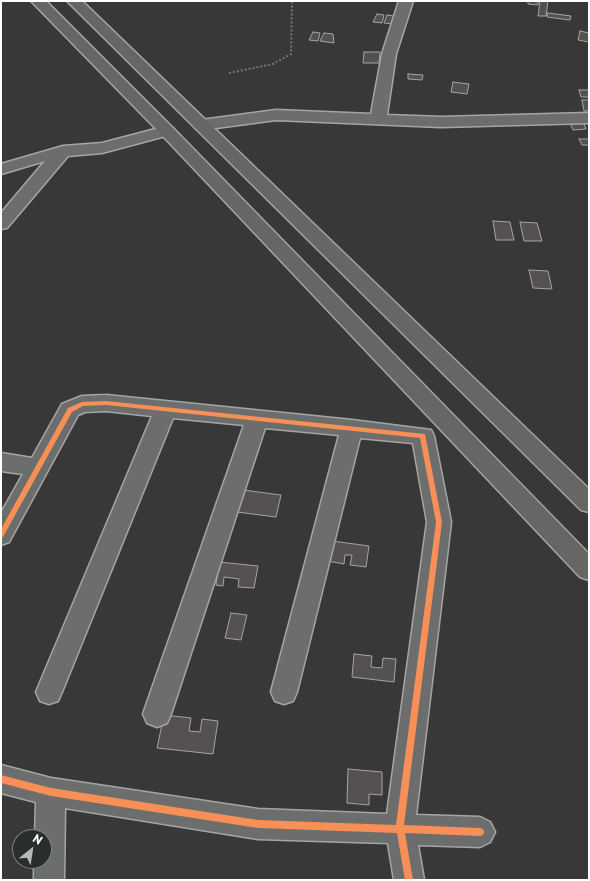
<!DOCTYPE html>
<html>
<head>
<meta charset="utf-8">
<style>
  body { margin:0 }
  #map { position:relative; width:590px; height:881px; overflow:hidden; background:#383838; font-family:"Playpen Sans",sans-serif }
  canvas { display:block }
  .frame { position:absolute; inset:0; border:2px solid #fff; pointer-events:none }
  .north { position:absolute; left:12px; top:829px; width:40px; height:40px; box-sizing:border-box; background:#2a2d2e; border:1px solid #7f8182; border-radius:50%; rotate:30deg; font-size:11px; font-weight:700; line-height:16px; text-align:center; color:#fff }
  .north::after { content:''; display:block; margin:auto; width:14px; height:18px; background:#b9b9b9; clip-path:polygon(50% 0,100% 100%,50% 72%,0 100%) }
</style>
</head>
<body>
<div id="map">
<canvas width="590" height="881"></canvas>
<div class="frame"></div>
<div class="north">N</div>
</div>
<script>
const context = document.querySelector('canvas').getContext('2d');
context.lineJoin = 'round';
function fillPath(path, color) { context.fillStyle = color; context.fill(path, 'evenodd'); }
const shape = rows => new Path2D(rows.map(r => 'M' + r).join(''));
function strokePath(path, color, width, dash) { context.strokeStyle = color; context.lineWidth = width; context.lineCap = dash ? 'butt' : 'round'; context.setLineDash(dash || []); context.stroke(path); }
const building = shape([
  [528,1,538,1,538,5,528,4,528,1],
  [540,1,548,1,546,16,538,16,540,1],
  [548,13,571,16,570,20,547,17,548,13],
  [377,14,384,15,382,23,373,22,377,14],
  [387,15,394,16,393,24,384,23,387,15],
  [580,31,589,33,589,42,578,40,580,31],
  [313,32,320,33,318,41,309,40,313,32],
  [324,33,333,34,334,43,320,41,324,33],
  [364,52,380,52,379,63,363,63,364,52],
  [408,74,423,75,422,80,408,79,408,74],
  [453,82,469,84,467,94,451,92,453,82],
  [579,90,589,90,589,97,581,97,579,90],
  [582,100,589,100,589,111,584,111,582,100],
  [568,119,582,119,586,129,573,130,568,119],
  [579,139,589,139,589,145,582,145,579,139],
  [493,221,510,222,514,240,496,240,493,221],
  [520,222,537,223,542,241,524,241,520,222],
  [529,270,548,271,552,289,533,288,529,270],
  [243,490,281,495,276,517,237,512,243,490],
  [325,540,369,546,366,567,350,565,352,555,345,555,344,564,322,560,325,540],
  [219,562,258,566,254,588,238,587,239,579,224,577,223,586,216,585,219,562],
  [231,613,247,615,241,640,225,638,231,613],
  [354,654,372,656,371,667,382,668,383,658,396,659,394,682,352,677,354,654],
  [164,715,191,718,189,731,200,732,202,719,218,721,213,754,157,748,164,715],
  [348,769,382,772,382,795,369,794,369,805,347,803,348,769]
]);
fillPath(building, '#555151');
strokePath(building, '#a5a5a5', 1);
const street = shape([
  [399,1,413,1,396,54,387,115,441,117,589,113,589,123,441,127,276,120,201,130,195,128,193,125,195,122,201,120,276,110,371,114,382,54,399,1],
  [167,126,173,128,175,131,173,134,102,153,68,156,7,228,1,229,1,213,45,161,1,174,1,164,63,146,102,143,167,126],
  [106,395,352,420,431,430,434,436,451,522,416,815,480,817,490,822,495,832,490,842,480,847,418,845,424,880,394,880,388,843,258,839,65,808,64,880,34,880,34,861,44,861,44,837,35,837,36,802,1,793,1,765,51,778,258,809,387,814,427,522,413,443,360,438,297,692,293,701,284,704,275,701,271,692,339,435,265,428,171,714,167,723,157,727,147,723,143,714,244,425,173,418,62,692,58,701,49,704,40,701,36,692,152,416,106,411,85,412,78,415,9,542,1,545,1,513,23,474,1,471,1,453,32,458,62,404,82,396,106,395]
]);
const primary = shape([
  [31,1,46,1,173,128,589,554,589,580,580,577,161,134,31,1],
  [67,1,82,1,589,489,589,512,581,510,67,1]
]);
strokePath(street, '#a5a5a5', 3);
strokePath(primary, '#a5a5a5', 3);
strokePath(shape([
  [229,73,273,64,291,54,292,1]
]), '#757676', 2, [2, 2]);
fillPath(street, '#6c6d6d');
fillPath(primary, '#676664');
fillPath(shape([
  [106,401,425,434,442,522,404,825,480,828,483,829,484,832,483,835,480,836,405,833,413,880,405,880,397,833,258,828,51,796,1,783,1,775,51,788,258,820,396,825,436,522,420,438,106,405,83,406,72,412,3,537,1,538,1,529,68,408,82,402,106,401]
]), '#f78f57');
</script>
</body>
</html>
